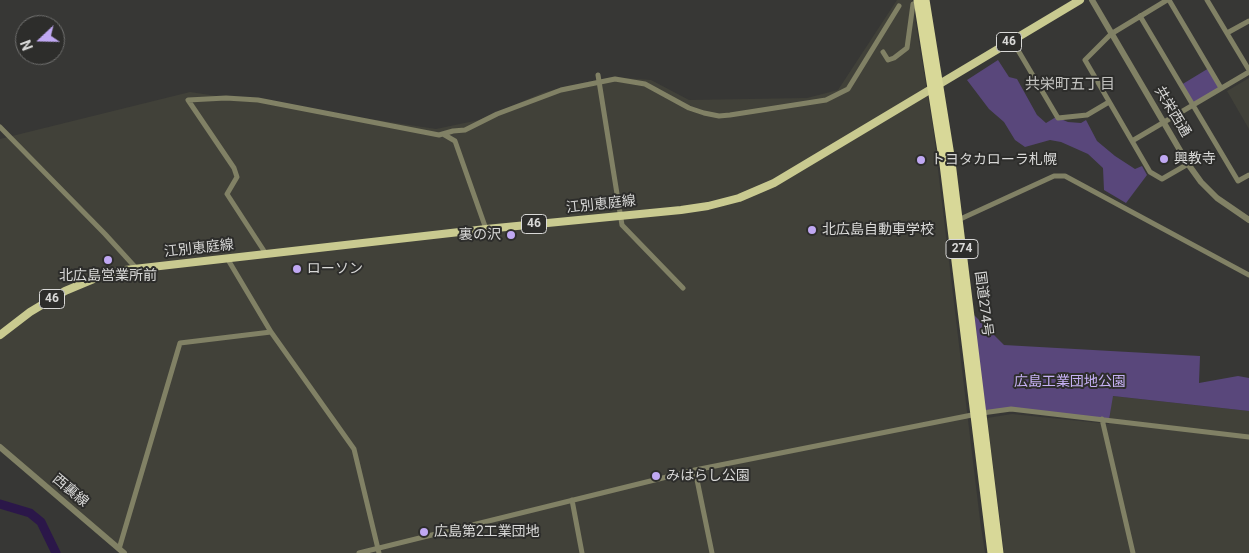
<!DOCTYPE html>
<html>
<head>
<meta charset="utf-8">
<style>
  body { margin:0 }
  #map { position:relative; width:1249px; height:553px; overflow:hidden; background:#373735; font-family:Roboto,sans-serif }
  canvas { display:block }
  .north { position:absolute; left:15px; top:15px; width:50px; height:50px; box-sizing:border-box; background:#2d2d2b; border:1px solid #717170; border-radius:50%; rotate:249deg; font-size:14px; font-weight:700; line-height:20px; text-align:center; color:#d8d8d7 }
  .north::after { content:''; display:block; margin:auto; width:18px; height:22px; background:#c0a8f3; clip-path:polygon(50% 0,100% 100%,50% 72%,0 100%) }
</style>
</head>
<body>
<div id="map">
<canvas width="1249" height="553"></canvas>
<div class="north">N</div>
</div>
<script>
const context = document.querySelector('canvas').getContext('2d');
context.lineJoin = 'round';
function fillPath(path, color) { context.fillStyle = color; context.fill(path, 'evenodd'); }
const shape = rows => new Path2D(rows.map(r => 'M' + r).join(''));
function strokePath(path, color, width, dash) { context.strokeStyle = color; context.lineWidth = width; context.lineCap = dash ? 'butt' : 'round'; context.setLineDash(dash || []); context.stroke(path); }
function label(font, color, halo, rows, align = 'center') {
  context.font = font + ' Roboto,"Noto Sans JP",sans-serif'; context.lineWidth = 4; context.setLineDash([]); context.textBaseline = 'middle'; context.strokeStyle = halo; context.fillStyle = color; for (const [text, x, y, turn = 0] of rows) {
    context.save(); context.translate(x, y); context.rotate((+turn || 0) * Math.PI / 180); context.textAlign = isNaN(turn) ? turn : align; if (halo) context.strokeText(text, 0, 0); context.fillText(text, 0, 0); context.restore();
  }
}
fillPath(shape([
  [897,0,912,0,933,128,980,520,985,553,125,553,0,447,0,139,190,92,436,129,479,120,542,93,567,86,613,77,651,80,689,100,807,98,838,90],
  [1249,78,1249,129,1227,91],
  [1112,396,1249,411,1249,553,1004,553,987,418,1012,414,1109,424]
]), '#414139');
fillPath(shape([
  [998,60,1009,77,1017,79,1037,115,1046,123,1056,117,1068,122,1081,123,1086,120,1097,141,1115,156,1135,169,1142,166,1147,175,1126,203,1104,190,1103,168,1088,154,1061,142,1050,140,1025,147,1015,140,1004,122,989,109,967,80],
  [1209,68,1221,88,1192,105,1181,85],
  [970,311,1004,345,1200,356,1199,383,1238,376,1249,378,1249,411,1113,396,1109,420,1012,409,982,413]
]), '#59477b');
strokePath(shape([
  [0,504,30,513,41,522,56,553]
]), '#2b1749', 9);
strokePath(shape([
  [1167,0,1111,34,1085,60,1150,172,1162,179,1188,164],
  [1169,0,1221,88],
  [1207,0,1249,70],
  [1140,16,1238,181,1249,175],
  [1227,33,1249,21],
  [1012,40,1058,118,1087,115,1109,102],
  [883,52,888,60,894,58,907,48,913,4,919,3],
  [598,75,622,225,683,288],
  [0,127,105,234,136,268],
  [443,134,455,141,486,229],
  [1132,141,1249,72],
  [956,221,1054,176,1065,176,1249,275],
  [266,254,227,194,237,177,234,168,188,100,226,98,258,100,439,135,453,131,465,130,497,114,561,90,615,79,645,84,689,108,704,113,719,116,730,115,826,100,848,89,899,6],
  [227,258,271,332],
  [1102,419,1133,553],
  [695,470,712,553],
  [572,500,582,553],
  [119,549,180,343,271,332,354,449,379,553],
  [359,553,695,470,982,413,1011,409,1249,437]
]), '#818165', 5);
strokePath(shape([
  [1092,0,1188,164,1201,182,1217,198,1249,220],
  [0,447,124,553]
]), '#818165', 6);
strokePath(shape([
  [0,335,30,312,65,291,108,273,125,270,486,229,681,210,708,206,739,198,774,183,1080,0]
]), '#c9ca90', 8);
strokePath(shape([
  [918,0,944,164,992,553],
  [925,0,951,162,999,553]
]), '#d8d898', 9);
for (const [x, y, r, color] of [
  [1164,159,5,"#c0a8f3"],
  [921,160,5,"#c0a8f3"],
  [812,230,5,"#c0a8f3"],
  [511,235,5,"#c0a8f3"],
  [108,260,5,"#c0a8f3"],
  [297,269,5,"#c0a8f3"],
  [656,476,5,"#c0a8f3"],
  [424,532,5,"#c0a8f3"]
]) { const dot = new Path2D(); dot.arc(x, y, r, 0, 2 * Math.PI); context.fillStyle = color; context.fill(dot); strokePath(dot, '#2d2d2b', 2); }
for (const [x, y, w] of [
  [1009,42,25],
  [534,224,25],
  [962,249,32],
  [52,299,25]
]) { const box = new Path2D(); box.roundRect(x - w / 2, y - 9.5, w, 19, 4); context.fillStyle = '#2d2d2b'; context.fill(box); strokePath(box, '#d8d8d7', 1); }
label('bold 12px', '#d8d8d7', null, [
  ["46",1009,42],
  ["46",534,224],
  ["274",962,249],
  ["46",52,299]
]);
label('14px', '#d8d8d7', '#2d2d2b', [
  ["共栄西通",1172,112,59],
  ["江別恵庭線",601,205,-6],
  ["江別恵庭線",199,249,-6],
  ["国道274号",983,304,83],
  ["西裏線",70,491,40]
]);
label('14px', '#d8d8d7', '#2d2d2b', [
  ["興教寺",1174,159],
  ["トヨタカローラ札幌",931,160],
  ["北広島自動車学校",822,230],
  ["裏の沢",501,235,"right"],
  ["ローソン",307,269],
  ["北広島営業所前",108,276,"center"],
  ["みはらし公園",666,476],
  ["広島第2工業団地",434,532]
], 'left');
label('14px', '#c6b1f4', '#2d2d2b', [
  ["広島工業団地公園",1070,382]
]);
label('15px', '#c3c3c0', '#2d2d2b', [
  ["共栄町五丁目",1070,85]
]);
</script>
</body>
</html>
